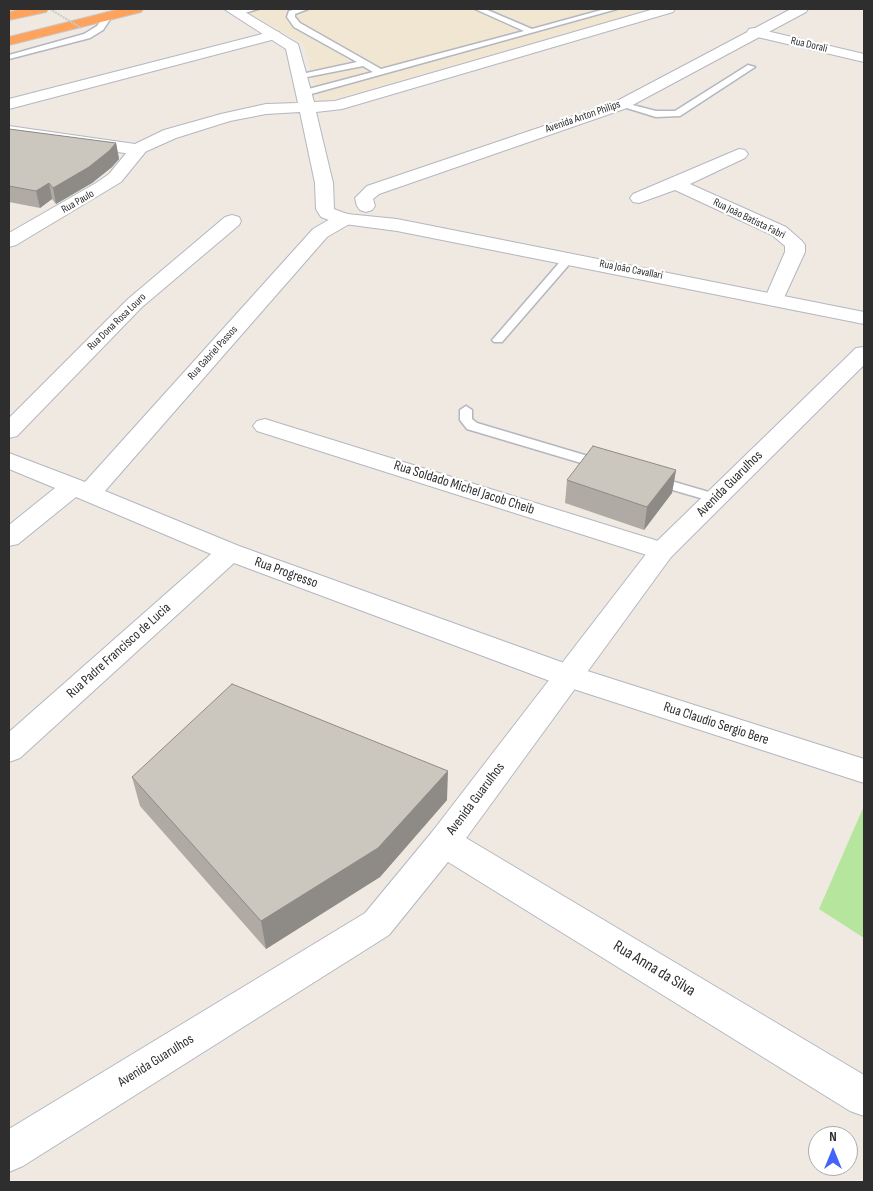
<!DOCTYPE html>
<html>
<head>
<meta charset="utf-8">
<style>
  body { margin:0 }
  #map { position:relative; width:873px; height:1191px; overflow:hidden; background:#efe9e1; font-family:"Sofia Sans Condensed",sans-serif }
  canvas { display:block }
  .frame { position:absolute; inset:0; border:10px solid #2e2e2e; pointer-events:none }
  .north { position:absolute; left:808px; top:1126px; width:50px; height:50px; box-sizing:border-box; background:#fff; border:1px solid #ababab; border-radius:50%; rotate:0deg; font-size:14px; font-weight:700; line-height:20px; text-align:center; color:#2e2e2e }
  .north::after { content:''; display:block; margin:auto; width:18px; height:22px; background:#4264fb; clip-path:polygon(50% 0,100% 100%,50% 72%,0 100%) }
</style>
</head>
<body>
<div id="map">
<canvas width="873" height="1191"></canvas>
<div class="frame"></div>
<div class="north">N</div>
</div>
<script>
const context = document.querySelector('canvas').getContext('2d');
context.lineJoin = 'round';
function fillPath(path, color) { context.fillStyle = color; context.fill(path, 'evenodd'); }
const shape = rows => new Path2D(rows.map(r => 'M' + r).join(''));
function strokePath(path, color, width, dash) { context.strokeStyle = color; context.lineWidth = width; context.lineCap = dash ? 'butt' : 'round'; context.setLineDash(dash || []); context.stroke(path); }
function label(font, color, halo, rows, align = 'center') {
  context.font = font + ' "Sofia Sans Condensed",sans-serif'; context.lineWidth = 4.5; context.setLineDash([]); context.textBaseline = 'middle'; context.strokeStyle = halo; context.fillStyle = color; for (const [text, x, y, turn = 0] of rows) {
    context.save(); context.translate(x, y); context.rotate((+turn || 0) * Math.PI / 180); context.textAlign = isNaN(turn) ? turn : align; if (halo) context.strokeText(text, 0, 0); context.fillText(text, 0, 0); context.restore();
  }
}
fillPath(shape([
  [239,9,653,9,320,103,303,43]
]), '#f0e6d1');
fillPath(shape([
  [864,806,864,938,819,909]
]), '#b6e59e');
const service = shape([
  [246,9,258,9,238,15,234,13,246,9],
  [297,9,308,9,295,14,295,17,300,23,381,69,524,31,475,9,485,9,532,29,605,9,617,9,304,96,301,95,301,91,373,72,363,66,297,79,297,75,357,62,294,27,287,17,289,11,297,9],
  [106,13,113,15,103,30,90,38,9,59,9,55,84,34,97,26,106,13],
  [748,65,755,67,680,116,656,117,617,105,621,102,656,111,675,111,748,65],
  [569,255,573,256,574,258,573,260,502,342,494,342,492,340,494,338,565,256,569,255],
  [466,406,472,410,472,419,477,423,608,462,610,465,603,469,598,468,467,429,460,420,460,410,466,406],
  [654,476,719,495,721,498,719,501,714,502,649,483,647,480,649,477,654,476]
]);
const minor = shape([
  [754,28,864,54,864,62,749,35,747,32,749,29,754,28],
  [274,31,279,32,281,35,279,38,9,109,9,99,274,31],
  [138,145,144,146,147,150,121,182,16,245,9,247,9,233,96,183,109,174,132,146,138,145],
  [739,149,745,150,748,154,745,158,690,184,786,227,802,241,805,245,805,252,782,302,775,304,768,302,765,298,785,252,785,246,772,235,675,190,639,203,633,202,630,198,633,194,739,149],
  [344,213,351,215,353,219,351,223,327,237,105,491,239,546,578,668,864,759,864,783,558,684,234,563,20,758,9,762,9,732,211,554,76,497,18,544,9,546,9,525,55,488,9,469,9,453,85,482,313,229,337,215,344,213],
  [232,215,239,217,241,221,239,225,142,307,17,436,9,438,9,418,128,299,225,217,232,215],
  [265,419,671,545,675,551,671,557,662,560,653,557,257,431,253,426,257,421,265,419],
  [444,828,456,832,864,1075,864,1116,850,1111,432,852,427,842,432,832,444,828]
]);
const tertiary = shape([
  [224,9,240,9,298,44,314,102,335,101,654,9,675,9,673,12,342,109,316,112,333,183,334,209,347,214,397,219,864,312,864,324,397,231,337,223,321,217,316,209,315,183,300,112,266,114,230,121,176,138,138,155,9,136,9,126,135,144,164,130,221,114,266,104,298,103,286,49,224,9],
  [791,9,808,9,806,12,627,108,379,194,373,199,375,206,372,210,366,212,360,210,357,206,355,198,367,186,615,102,791,9]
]);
const secondary = shape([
  [864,347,864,365,671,557,456,852,389,935,23,1166,9,1172,9,1129,365,913,432,832,653,545,856,348,864,347]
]);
const motorway = shape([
  [23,9,48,9,46,12,9,20,9,12,23,9],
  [120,9,143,9,141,12,9,45,9,37,120,9]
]);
strokePath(service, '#b4b7c1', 3);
strokePath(minor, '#b4b7c1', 2);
strokePath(tertiary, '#b4b7c1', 2);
strokePath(secondary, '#b4b7c1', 2);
strokePath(motorway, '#c9c9c9', 2);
fillPath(service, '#fff');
fillPath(minor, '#fff');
fillPath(tertiary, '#fff');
fillPath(secondary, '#fff');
fillPath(motorway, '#ffa35c');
strokePath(shape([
  [50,9,81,28]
]), '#c9c9c9', 2, [2, 1]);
fillPath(shape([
  [9,129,116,143,119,159,112,167,92,183,56,204,52,199,40,208,9,202],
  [676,470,672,493,644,530,565,503,567,480],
  [132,777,447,800,380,877,266,949,140,806]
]), '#afaba4');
fillPath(shape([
  [116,143,119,159,112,167,92,183,56,204,53,188],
  [49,183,52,199,40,208,36,191],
  [676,470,672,493,644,530,647,507],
  [448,771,447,800,380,877,266,949,261,921]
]), '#8e8b86');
const building = shape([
  [9,129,116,143,109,151,89,167,53,188,49,183,36,191,9,186,9,129],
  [593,446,676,470,647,507,567,480,593,446],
  [232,684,448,771,378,848,261,921,132,777,232,684]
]);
fillPath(building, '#cbc7bf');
strokePath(building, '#8e8b86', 1);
label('11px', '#2e2e2e', '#fff', [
  ["Rua Dorali",809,45,13],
  ["Avenida Anton Philips",583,117,-19],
  ["Rua Paulo",78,202,-30],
  ["Rua João Batista Fabri",749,219,26],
  ["Rua João Cavallari",631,270,11],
  ["Rua Dona Rosa Louro",117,322,-44],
  ["Rua Gabriel Passos",213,353,-48]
]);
label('14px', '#2e2e2e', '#fff', [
  ["Avenida Guarulhos",730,484,-45],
  ["Rua Soldado Michel Jacob Cheib",464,488,18],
  ["Rua Progresso",286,573,20],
  ["Rua Padre Francisco de Lucia",119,651,-42],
  ["Rua Claudio Sergio Bere",716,724,18],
  ["Avenida Guarulhos",476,799,-53],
  ["Avenida Guarulhos",156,1061,-32]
]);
label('16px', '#2e2e2e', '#fff', [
  ["Rua Anna da Silva",654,969,31]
]);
</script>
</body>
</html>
